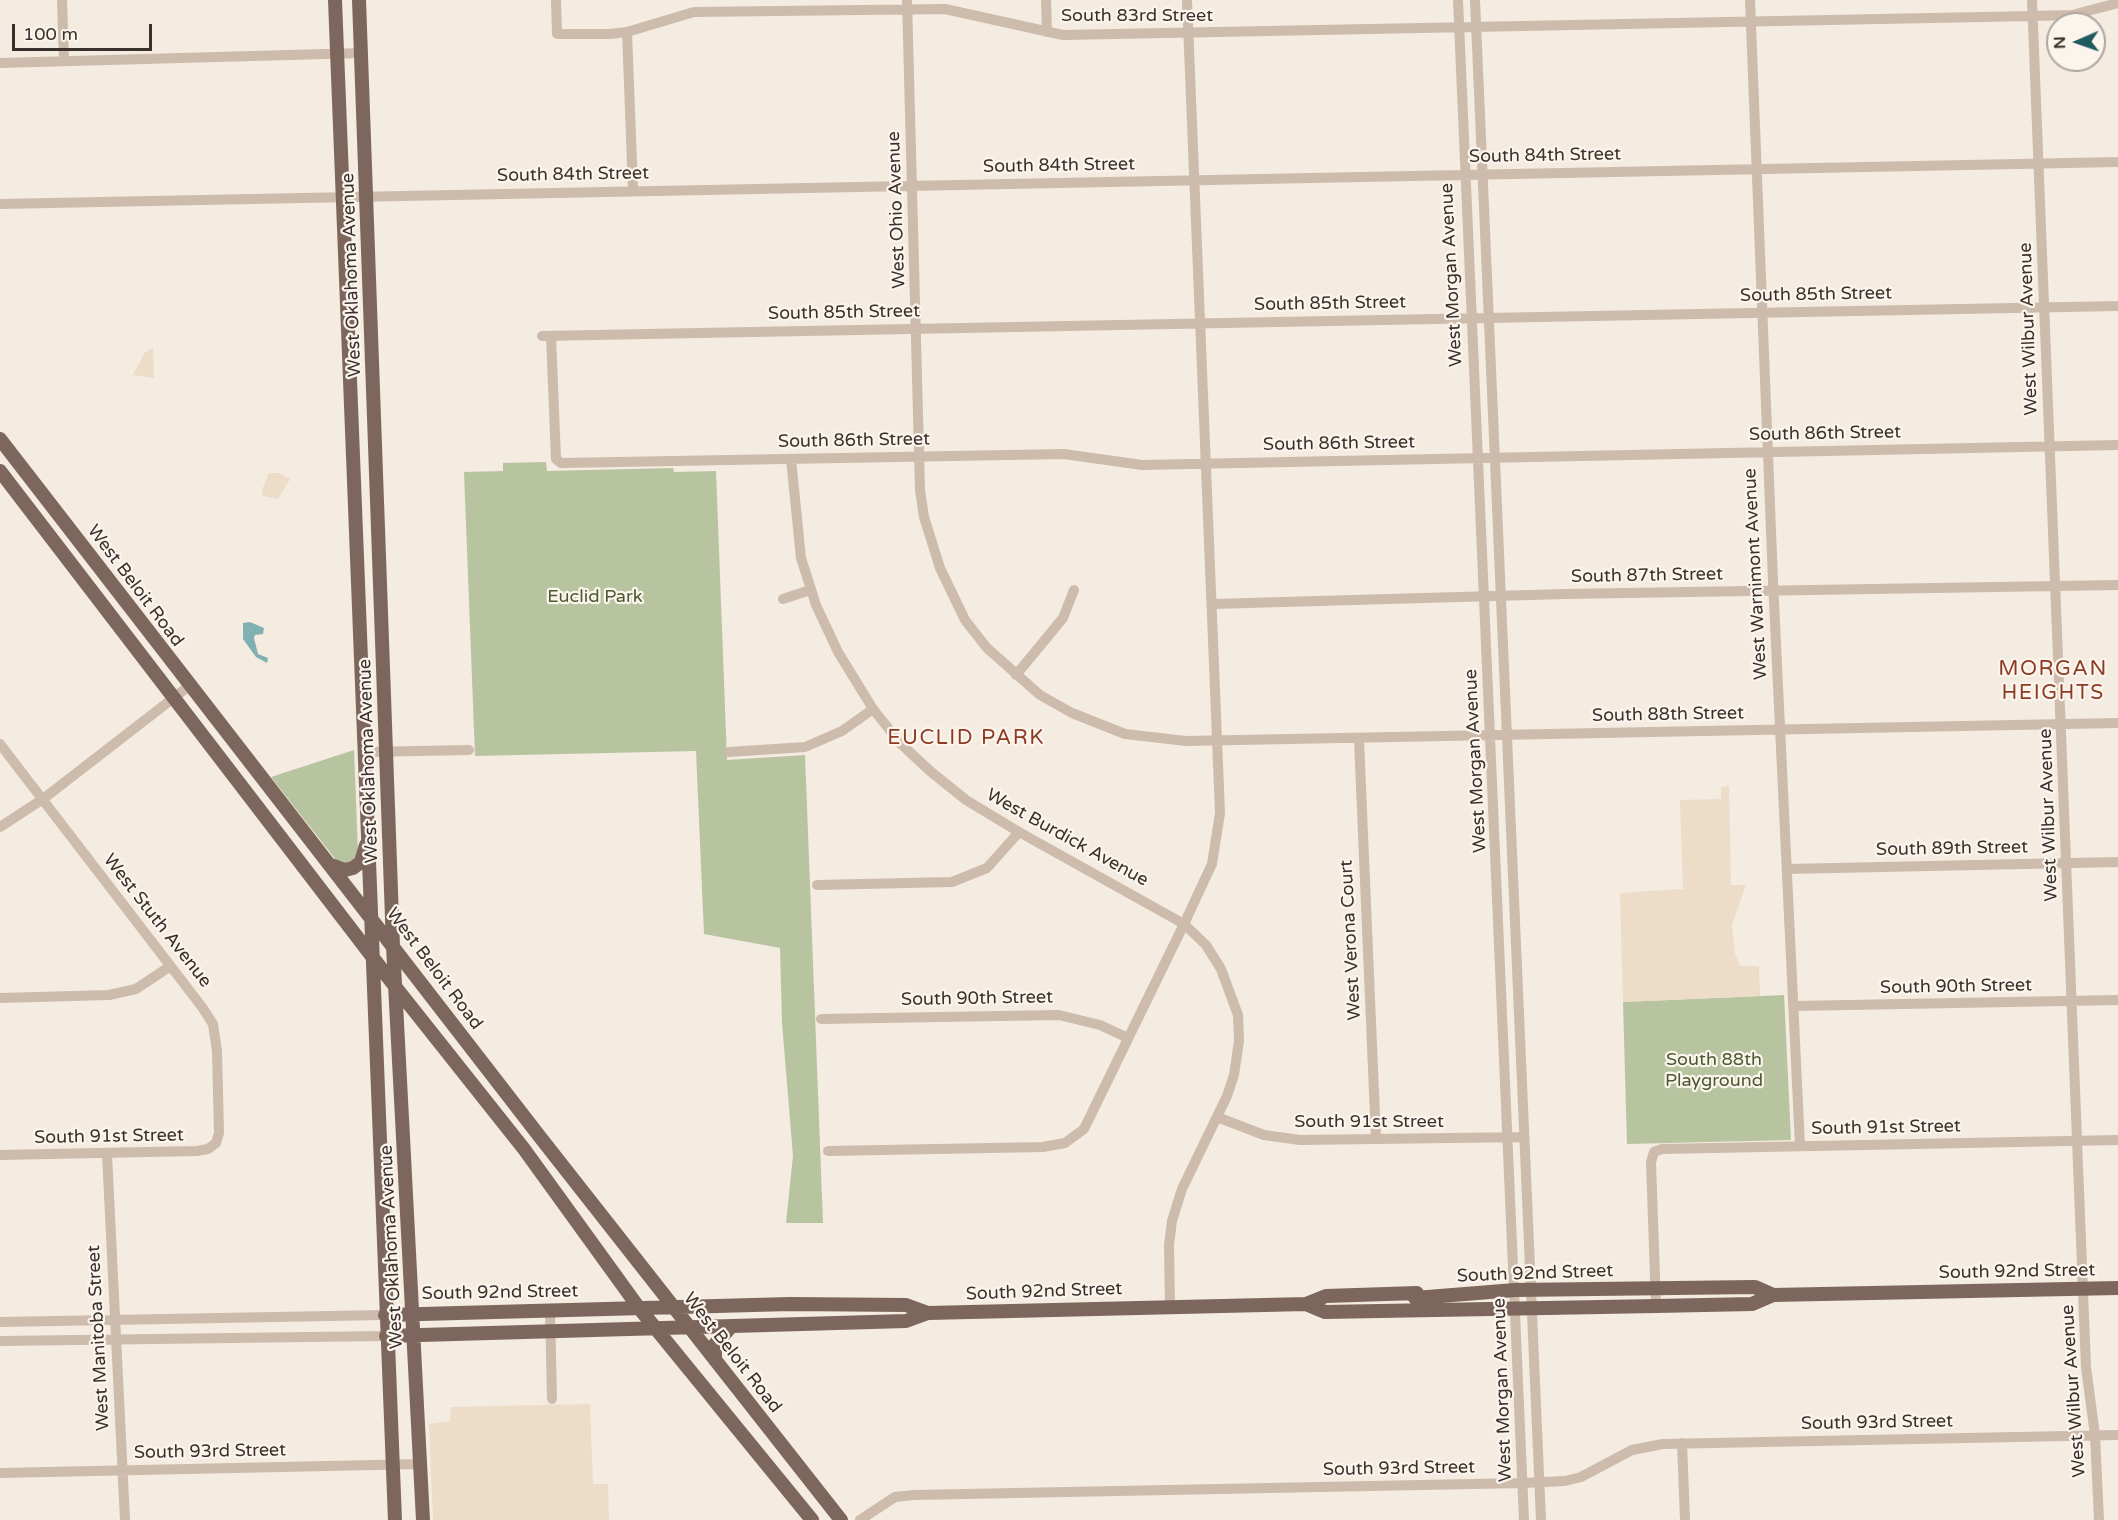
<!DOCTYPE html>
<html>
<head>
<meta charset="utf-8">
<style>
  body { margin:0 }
  #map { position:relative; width:2118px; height:1520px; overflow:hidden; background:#f4ebe1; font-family:"Varela Round",sans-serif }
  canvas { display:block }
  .north { position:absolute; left:2046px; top:12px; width:60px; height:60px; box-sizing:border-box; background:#fbf5ee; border:2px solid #aea6a0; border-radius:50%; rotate:268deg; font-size:16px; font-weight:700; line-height:24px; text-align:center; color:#3b302b }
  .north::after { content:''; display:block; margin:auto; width:21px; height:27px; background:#1f5a5e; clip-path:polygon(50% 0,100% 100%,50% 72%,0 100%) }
  .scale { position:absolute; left:12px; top:24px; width:140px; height:27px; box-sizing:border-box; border:3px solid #3b302b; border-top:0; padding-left:8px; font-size:18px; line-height:21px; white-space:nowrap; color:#3b302b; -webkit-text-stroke:4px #fbf5ee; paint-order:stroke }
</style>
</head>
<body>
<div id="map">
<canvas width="2118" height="1520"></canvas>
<div class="north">N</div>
<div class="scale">100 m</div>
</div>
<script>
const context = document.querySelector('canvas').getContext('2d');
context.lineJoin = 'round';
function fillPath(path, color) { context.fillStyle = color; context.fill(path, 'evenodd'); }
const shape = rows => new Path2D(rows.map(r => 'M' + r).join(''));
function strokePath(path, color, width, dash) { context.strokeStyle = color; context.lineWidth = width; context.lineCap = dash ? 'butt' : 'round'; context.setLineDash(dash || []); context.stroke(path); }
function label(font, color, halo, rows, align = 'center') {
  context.font = font + ' "Varela Round",sans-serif'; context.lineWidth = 4.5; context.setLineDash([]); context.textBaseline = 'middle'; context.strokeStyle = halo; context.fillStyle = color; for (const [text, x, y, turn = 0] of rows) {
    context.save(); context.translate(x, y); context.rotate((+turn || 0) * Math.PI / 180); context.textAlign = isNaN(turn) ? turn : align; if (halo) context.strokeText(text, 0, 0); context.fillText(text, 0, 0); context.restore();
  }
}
fillPath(shape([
  [546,462,547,471,673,468,674,472,716,471,727,760,805,755,823,1223,786,1223,793,1156,782,1023,780,948,704,934,696,751,475,756,464,472,503,471,503,463],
  [354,750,358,851,356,858,346,865,336,860,271,777],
  [1784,995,1791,1140,1627,1144,1623,1002]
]), '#b8c4a0');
fillPath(shape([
  [153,348,154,378,133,375,145,352],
  [269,473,279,473,290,479,278,499,263,496,262,490],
  [1729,786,1731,885,1746,885,1732,925,1735,953,1740,966,1759,966,1760,996,1623,1002,1620,893,1683,889,1680,800,1721,799,1721,787],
  [590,1404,593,1484,608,1484,609,1520,433,1520,429,1424,450,1421,451,1407]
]), '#ecdcc8');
fillPath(shape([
  [250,622,264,628,263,634,255,635,254,638,258,654,268,658,267,663,256,657,243,639,243,623]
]), '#7fb0b2');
strokePath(shape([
  [62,0,64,60],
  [556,0,557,34,610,34,627,32,694,12,945,9,1063,35,2033,16,2072,15,2118,3],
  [907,0,920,490,924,517,940,568,965,620,987,648,1040,695,1072,713,1125,734,1186,741,2118,723],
  [1046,0,1047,32],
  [1458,0,1524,1520],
  [1475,0,1541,1520],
  [1750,0,1773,581,1800,1146],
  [2032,0,2086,1367,2095,1435,2099,1520],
  [627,32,633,190],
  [0,63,361,53],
  [0,204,2118,162],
  [542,336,2118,306],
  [551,336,556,459,561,463,1064,454,1142,465,2118,445],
  [791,459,801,558,816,605,838,652,873,709,900,743,930,771,966,800,1019,832,1184,924,1084,1129,1065,1143,1043,1147,828,1151],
  [783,599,810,590],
  [1212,604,1565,594,2118,585],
  [1016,675,1063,618,1074,590],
  [1359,740,1376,1139],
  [0,744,202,1007,213,1024,217,1051,219,1133,216,1143,208,1149,197,1151,0,1155],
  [366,752,469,750],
  [729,752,805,747,842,731,873,709],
  [0,827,43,799,189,686],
  [1787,869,2118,862],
  [817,885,952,882,987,868,1019,832],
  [0,998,109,995,136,989,169,967],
  [1794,1006,2118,1000],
  [821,1019,1059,1015,1100,1025,1128,1038],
  [1217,1117,1264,1135,1300,1140,1524,1137],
  [107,1154,125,1520],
  [1170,1306,1169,1245,1172,1221,1182,1189,1227,1096,1234,1075,1239,1041,1238,1015,1221,969,1206,945,1184,924,1212,864,1220,813,1187,0],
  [1656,1306,1651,1162,1654,1152,1662,1149,2118,1140],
  [550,1310,552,1399],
  [0,1322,385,1315],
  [0,1341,386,1336],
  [1682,1443,1685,1520],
  [0,1473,421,1464],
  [860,1520,895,1497,914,1495,1523,1483,1565,1481,1581,1477,1632,1450,1663,1444,2118,1435]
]), '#cdbbac', 10);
strokePath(shape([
  [335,0,395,1520],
  [359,0,393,946,423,1520],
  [0,439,540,1137,841,1520],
  [0,471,397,989,524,1149,639,1308,812,1520],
  [331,865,345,870,353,868,361,862,366,845],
  [1306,1304,1325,1312,1656,1306,1752,1304,1773,1295,2118,1288],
  [385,1315,790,1304,906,1305,928,1313],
  [386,1336,906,1321,928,1313,1306,1304,1326,1296,1417,1293,1415,1298,1515,1290,1755,1287,1773,1295],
  [715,1360,715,1344,731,1327]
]), '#7d675c', 14);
label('18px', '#3b302b', '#fbf5ee', [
  ["South 83rd Street",1137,16],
  ["South 84th Street",1545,156,-1],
  ["South 84th Street",1059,166,-1],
  ["South 84th Street",573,175,-1],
  ["West Ohio Avenue",897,210,-92],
  ["West Oklahoma Avenue",352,275,-92],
  ["West Morgan Avenue",1452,275,-93],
  ["South 85th Street",1816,295,-1],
  ["South 85th Street",1330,304,-1],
  ["South 85th Street",844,313,-1],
  ["West Wilbur Avenue",2029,329,-92],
  ["South 86th Street",1825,434,-1],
  ["South 86th Street",854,441,-1],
  ["South 86th Street",1339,444,-1],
  ["West Warnimont Avenue",1756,574,-93],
  ["South 87th Street",1647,576,-1],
  ["West Beloit Road",135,586,53],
  ["South 88th Street",1668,715,-1],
  ["West Oklahoma Avenue",369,761,-92],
  ["West Morgan Avenue",1476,761,-93],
  ["West Wilbur Avenue",2049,815,-92],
  ["West Burdick Avenue",1067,838,29],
  ["South 89th Street",1952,849,-1],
  ["West Stuth Avenue",157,921,52],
  ["West Verona Court",1351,940,-93],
  ["West Beloit Road",434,969,53],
  ["South 90th Street",1956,987,-1],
  ["South 90th Street",977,999,-1],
  ["South 91st Street",1369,1122],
  ["South 91st Street",1886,1128,-1],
  ["South 91st Street",109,1137,-1],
  ["West Oklahoma Avenue",392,1247,-93],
  ["South 92nd Street",2017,1272,-1],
  ["South 92nd Street",1535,1274,-2],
  ["South 92nd Street",1044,1292,-2],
  ["South 92nd Street",500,1293,-1],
  ["West Manitoba Street",99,1338,-93],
  ["West Beloit Road",732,1353,52],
  ["West Morgan Avenue",1503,1390,-92],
  ["West Wilbur Avenue",2074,1391,-94],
  ["South 93rd Street",1877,1423,-1],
  ["South 93rd Street",210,1452,-1],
  ["South 93rd Street",1399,1469,-1]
]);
label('18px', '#4a5a2e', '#fbf5ee', [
  ["Euclid Park",595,597],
  ["South 88th",1714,1060],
  ["Playground",1714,1081]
]);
context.letterSpacing = '1.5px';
label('21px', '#8c3b22', '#fbf5ee', [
  ["MORGAN",2053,669],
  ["HEIGHTS",2053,693],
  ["EUCLID PARK",966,738]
]);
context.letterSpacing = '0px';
</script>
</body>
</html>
